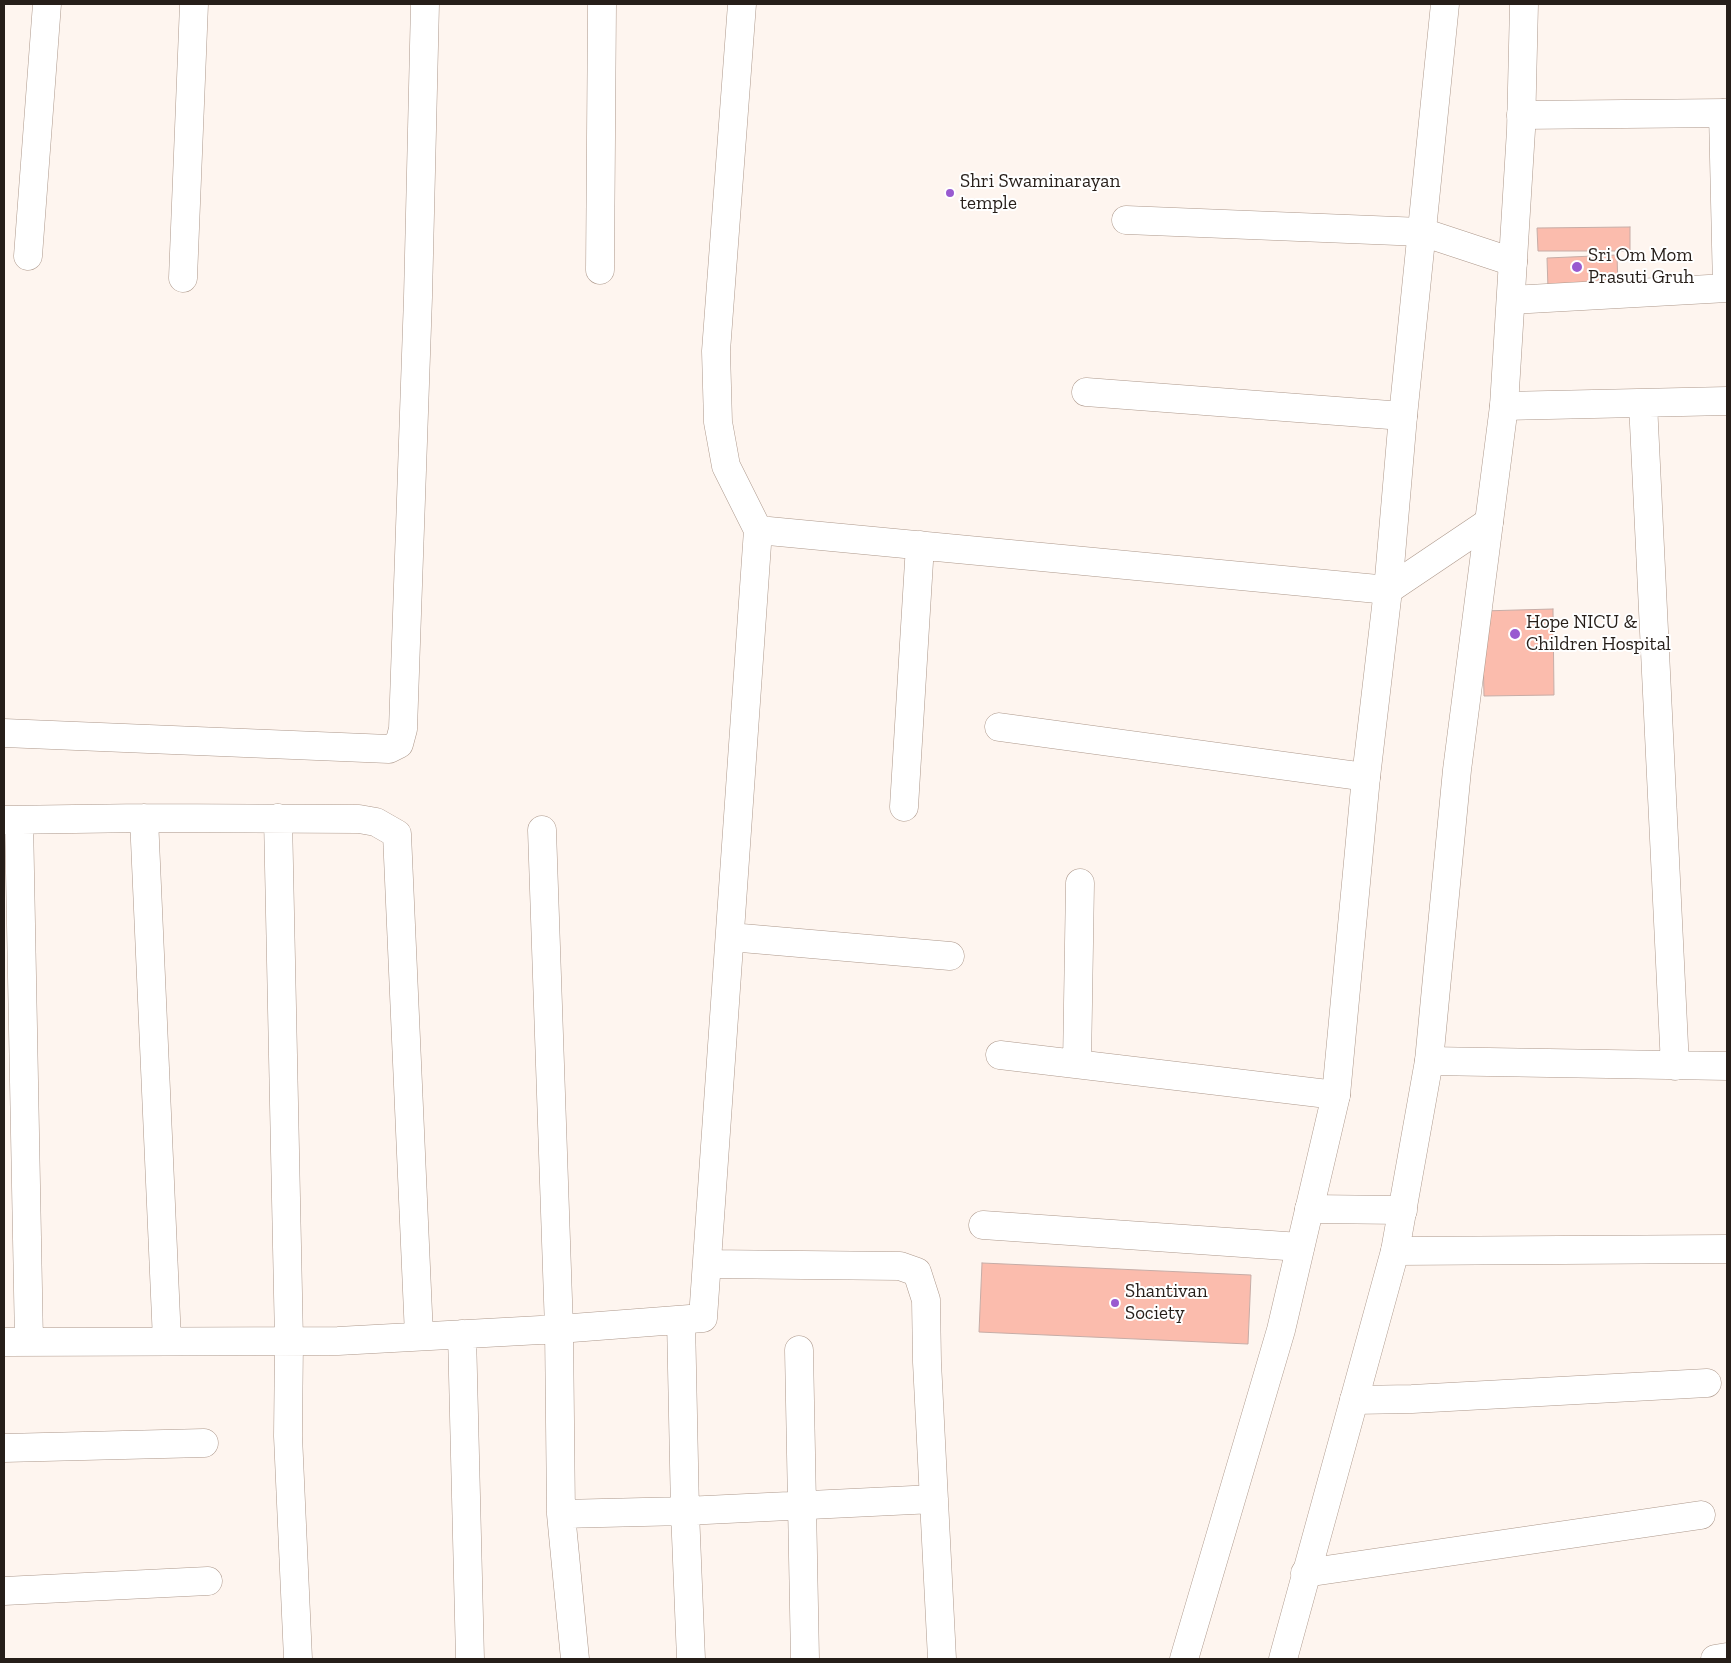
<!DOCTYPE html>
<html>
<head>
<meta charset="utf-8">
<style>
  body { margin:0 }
  #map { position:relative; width:1731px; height:1663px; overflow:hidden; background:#fef5ef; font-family:"Zilla Slab",serif }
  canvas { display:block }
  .frame { position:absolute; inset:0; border:5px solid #261e19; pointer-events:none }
</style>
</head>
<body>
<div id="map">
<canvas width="1731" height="1663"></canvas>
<div class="frame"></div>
</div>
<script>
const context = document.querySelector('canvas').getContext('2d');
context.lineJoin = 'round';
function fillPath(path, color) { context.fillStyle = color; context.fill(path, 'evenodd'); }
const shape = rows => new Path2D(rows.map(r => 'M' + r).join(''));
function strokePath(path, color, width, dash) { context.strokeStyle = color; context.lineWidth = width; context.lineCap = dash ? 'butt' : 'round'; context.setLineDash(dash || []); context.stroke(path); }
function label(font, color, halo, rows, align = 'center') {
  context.font = font + ' "Zilla Slab",serif'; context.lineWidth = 4; context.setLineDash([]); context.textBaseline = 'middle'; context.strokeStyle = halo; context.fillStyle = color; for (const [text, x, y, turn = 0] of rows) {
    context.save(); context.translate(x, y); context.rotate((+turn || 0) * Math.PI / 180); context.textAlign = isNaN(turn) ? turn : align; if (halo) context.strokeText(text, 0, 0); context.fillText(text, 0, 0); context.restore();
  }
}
const building = shape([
  [1630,227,1630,251,1538,251,1537,228,1630,227],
  [1617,255,1618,287,1548,289,1547,258,1617,255],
  [1553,609,1554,695,1484,696,1482,611,1553,609],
  [982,1263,1251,1275,1248,1344,979,1332,982,1263]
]);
fillPath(building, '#fbbcad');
strokePath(building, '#c6aca6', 1);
const minor = shape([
  [742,4,716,351,718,422,726,466,758,530],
  [1723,113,1727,288],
  [1521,115,1727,113],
  [1126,220,1422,232,1513,262],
  [28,256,47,4],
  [600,270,602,4],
  [183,278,194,4],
  [1511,300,1727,288],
  [1086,392,1403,416],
  [1643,403,1675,1066],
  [1504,406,1727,401],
  [999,727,1366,777],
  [4,733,389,749,399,744,403,729,418,297,425,4],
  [904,807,920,545],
  [144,818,167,1341],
  [278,818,289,1341,288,1436,298,1659],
  [4,820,144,818,359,819,376,822,397,834,419,1336],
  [19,820,29,1342],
  [542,830,559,1329,561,1514,575,1659],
  [730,937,950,956],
  [1000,1055,1336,1095],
  [1429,1061,1727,1066],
  [1077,1064,1080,883],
  [1309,1209,1403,1210],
  [983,1225,1300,1247],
  [1395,1251,1727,1249],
  [707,1264,900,1266,917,1272,926,1300,927,1362,942,1659],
  [681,1320,685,1511,691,1659],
  [462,1334,470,1659],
  [4,1342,338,1341,559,1329,703,1318,758,530,1388,590,1489,522],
  [799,1350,805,1659],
  [1354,1400,1412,1399,1707,1383],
  [4,1448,204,1443],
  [561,1514,685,1511,934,1499],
  [1305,1573,1701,1515],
  [4,1591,208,1581],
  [1715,1659,1727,1657]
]);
const primary = shape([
  [1184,1659,1281,1330,1336,1095,1366,777,1388,590,1403,416,1445,4],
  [1283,1659,1395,1251,1429,1061,1457,770,1504,406,1521,130,1524,4]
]);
strokePath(minor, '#ad988b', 29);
strokePath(primary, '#ad988b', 29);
strokePath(minor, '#fff', 28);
strokePath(primary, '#fff', 28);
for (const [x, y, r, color] of [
  [950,193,5,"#995ad0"],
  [1577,267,6,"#995ad0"],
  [1515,634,6,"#995ad0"],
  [1115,1303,5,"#995ad0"]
]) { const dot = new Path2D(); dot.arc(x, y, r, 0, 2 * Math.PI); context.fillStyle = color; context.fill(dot); strokePath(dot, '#fff', 2); }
label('19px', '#261e19', '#fff', [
  ["Shri Swaminarayan",960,182],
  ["temple",960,204],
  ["Sri Om Mom",1588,256],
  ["Prasuti Gruh",1588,278],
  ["Hope NICU &",1526,623],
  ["Children Hospital",1526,645],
  ["Shantivan",1125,1292],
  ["Society",1125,1314]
], 'left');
</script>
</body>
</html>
